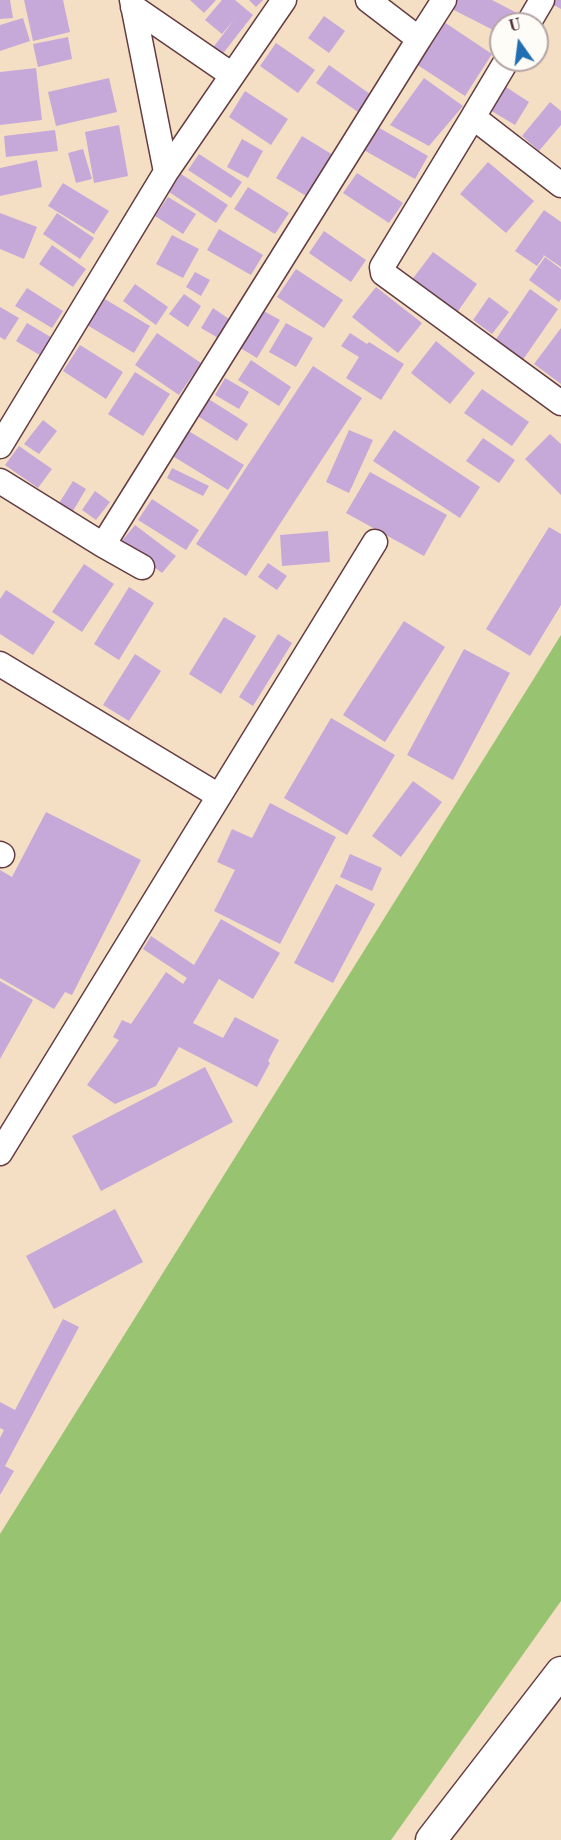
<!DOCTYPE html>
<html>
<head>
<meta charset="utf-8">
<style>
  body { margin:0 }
  #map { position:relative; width:561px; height:1840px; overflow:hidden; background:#f4dfc4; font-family:"Old Standard TT",serif }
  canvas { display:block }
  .north { position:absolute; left:489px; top:12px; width:60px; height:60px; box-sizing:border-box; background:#fdfcf7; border:2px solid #b5a4a5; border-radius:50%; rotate:346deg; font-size:16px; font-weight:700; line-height:24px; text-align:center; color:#4a1f2b }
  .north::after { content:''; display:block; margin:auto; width:21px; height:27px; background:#1f6fb2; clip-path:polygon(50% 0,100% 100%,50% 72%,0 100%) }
</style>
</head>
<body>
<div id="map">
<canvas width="561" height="1840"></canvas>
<div class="north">U</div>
</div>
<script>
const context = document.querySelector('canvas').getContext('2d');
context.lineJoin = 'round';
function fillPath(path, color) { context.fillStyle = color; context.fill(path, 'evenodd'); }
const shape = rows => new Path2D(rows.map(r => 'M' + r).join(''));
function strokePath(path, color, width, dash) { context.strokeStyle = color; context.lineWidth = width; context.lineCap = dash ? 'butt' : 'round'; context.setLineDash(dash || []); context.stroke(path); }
fillPath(shape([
  [561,635,561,1601,391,1840,0,1840,0,1534]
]), '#98c371');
fillPath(shape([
  [0,0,10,0,13,18,0,19],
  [24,0,63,0,70,32,33,41],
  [190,0,216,0,204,13],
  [222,0,235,0,253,15,221,56,212,49,234,20,222,34,205,20],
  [249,0,263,0,256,7],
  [448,0,492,0,519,14,513,24,501,24,501,34,446,6],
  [545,0,561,0,561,9],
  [324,16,345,31,329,53,308,38],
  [23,18,30,41,0,51,0,25],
  [441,20,492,54,465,96,413,62],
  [68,37,72,59,38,67,33,44],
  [276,43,315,70,298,93,260,66],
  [329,65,370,94,358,112,316,83],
  [36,68,42,120,0,125,0,72],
  [109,78,117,112,56,126,48,92],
  [424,78,463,106,429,146,390,125],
  [506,87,529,102,515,125,490,110],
  [245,91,288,119,271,145,229,117],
  [550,102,561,111,561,125,539,151,522,136],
  [119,125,128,176,94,183,85,132],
  [376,126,428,156,415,179,362,149],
  [55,130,58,151,6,157,4,136],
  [302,136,333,155,308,197,276,178],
  [242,139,263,151,248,178,227,167],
  [83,149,92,179,76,183,68,153],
  [199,154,242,182,231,198,188,170],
  [37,160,42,187,0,196,0,168],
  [488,162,534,201,506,233,460,194],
  [357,173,403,203,389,223,343,193],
  [181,174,228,205,216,223,169,192],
  [63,183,109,211,94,234,48,206],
  [248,187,289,213,275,234,234,209],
  [168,197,196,214,183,234,155,216],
  [544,210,561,222,561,267,542,254,544,256,537,266,515,251],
  [0,213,37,227,24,259,0,249],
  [57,213,94,238,80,259,43,234],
  [219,229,263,255,251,275,207,250],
  [324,231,366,260,351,282,309,253],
  [172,235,199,249,183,278,156,264],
  [52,245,86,269,73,287,39,264],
  [433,252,477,284,456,314,411,281],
  [545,257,561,269,561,299,559,302,529,280],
  [296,269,343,300,324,328,277,297],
  [195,272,210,280,201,296,186,287],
  [135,284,168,307,156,325,123,301],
  [376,287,422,323,398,353,352,317],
  [27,288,63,311,52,328,15,306],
  [530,289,558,309,520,364,492,345],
  [184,294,201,306,188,327,169,314],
  [489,297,509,312,492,334,473,320],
  [103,298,150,326,134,353,87,325],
  [0,307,19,318,5,340,0,337],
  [213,308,232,321,220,339,201,328],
  [260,309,280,320,257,358,237,346],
  [27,323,54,339,43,357,16,341],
  [286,323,313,338,296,367,269,352],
  [561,328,561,384,534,364],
  [157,333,201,363,179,395,135,365],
  [350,333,367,344,369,342,404,364,381,400,346,378,359,357,341,346],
  [436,341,475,373,450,404,411,373],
  [80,345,123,372,106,399,63,371],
  [251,360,291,387,279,406,238,380],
  [313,366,362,398,246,576,196,544],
  [135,372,170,394,143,436,108,414],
  [225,378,249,392,239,409,215,395],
  [482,389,529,422,512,446,464,413],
  [207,398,248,424,237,441,196,415],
  [43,420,57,431,39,454,24,444],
  [187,430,244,465,228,490,171,455],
  [349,430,373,440,349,493,326,482],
  [394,430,480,487,460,518,373,461],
  [550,434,561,444,561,495,525,459],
  [483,438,515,460,499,483,466,461],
  [19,446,52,469,38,488,5,465],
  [172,468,209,486,203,496,167,478],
  [370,472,447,515,424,556,346,513],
  [73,481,86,489,70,516,56,508],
  [95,491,110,502,96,520,82,510],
  [152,499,199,530,186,550,138,520],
  [135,525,176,556,162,573,121,542],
  [549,527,561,534,561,605,530,656,486,629],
  [328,531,330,562,282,566,280,535],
  [268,563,287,576,277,590,258,577],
  [84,564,114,584,82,632,52,612],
  [129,587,154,603,119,660,94,644],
  [6,590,55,622,33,655,0,634,0,599],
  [224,617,256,636,221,694,189,674],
  [404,621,445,647,385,742,343,715],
  [278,634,292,643,253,706,239,697],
  [464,649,510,673,453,780,407,755],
  [135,654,161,671,129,721,103,705],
  [331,718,395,755,347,835,284,798],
  [413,781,442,802,401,857,372,836],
  [270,803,336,837,280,944,214,911,235,870,217,862,232,829,252,838],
  [46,812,141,860,72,995,65,992,54,1009,0,978,0,870,12,877],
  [350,854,382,868,372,891,340,877],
  [336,884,375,904,333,983,294,963],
  [221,919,280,953,253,999,219,979,193,1023,223,1038,235,1017,279,1040,268,1061,270,1063,257,1087,179,1047,156,1086,115,1104,87,1085,119,1040,113,1037,122,1020,131,1024,166,972,183,984,187,978,143,949,151,936,194,965],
  [0,981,33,1000,0,1059],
  [205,1067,233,1122,101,1191,72,1136],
  [115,1209,143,1262,54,1309,26,1256],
  [63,1319,79,1327,5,1466,14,1471,0,1495,0,1438,4,1430,0,1428,0,1402,15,1410]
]), '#c6a9d8');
const minor = shape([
  [132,0,166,172],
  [133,7,232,75],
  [528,24,542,0],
  [419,39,444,0],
  [473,117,507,60],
  [561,185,473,117,382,267,383,273,561,403],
  [0,446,166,172,284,0],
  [0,481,103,545,142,567],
  [103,545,419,39,368,0],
  [0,664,219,796],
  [0,854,2,855],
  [0,1153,375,542]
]);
const tertiary = shape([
  [431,1840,561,1672]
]);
strokePath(minor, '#643c42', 27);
strokePath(tertiary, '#643c42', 33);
strokePath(minor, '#fff', 24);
strokePath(tertiary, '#fff', 30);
</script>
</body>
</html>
